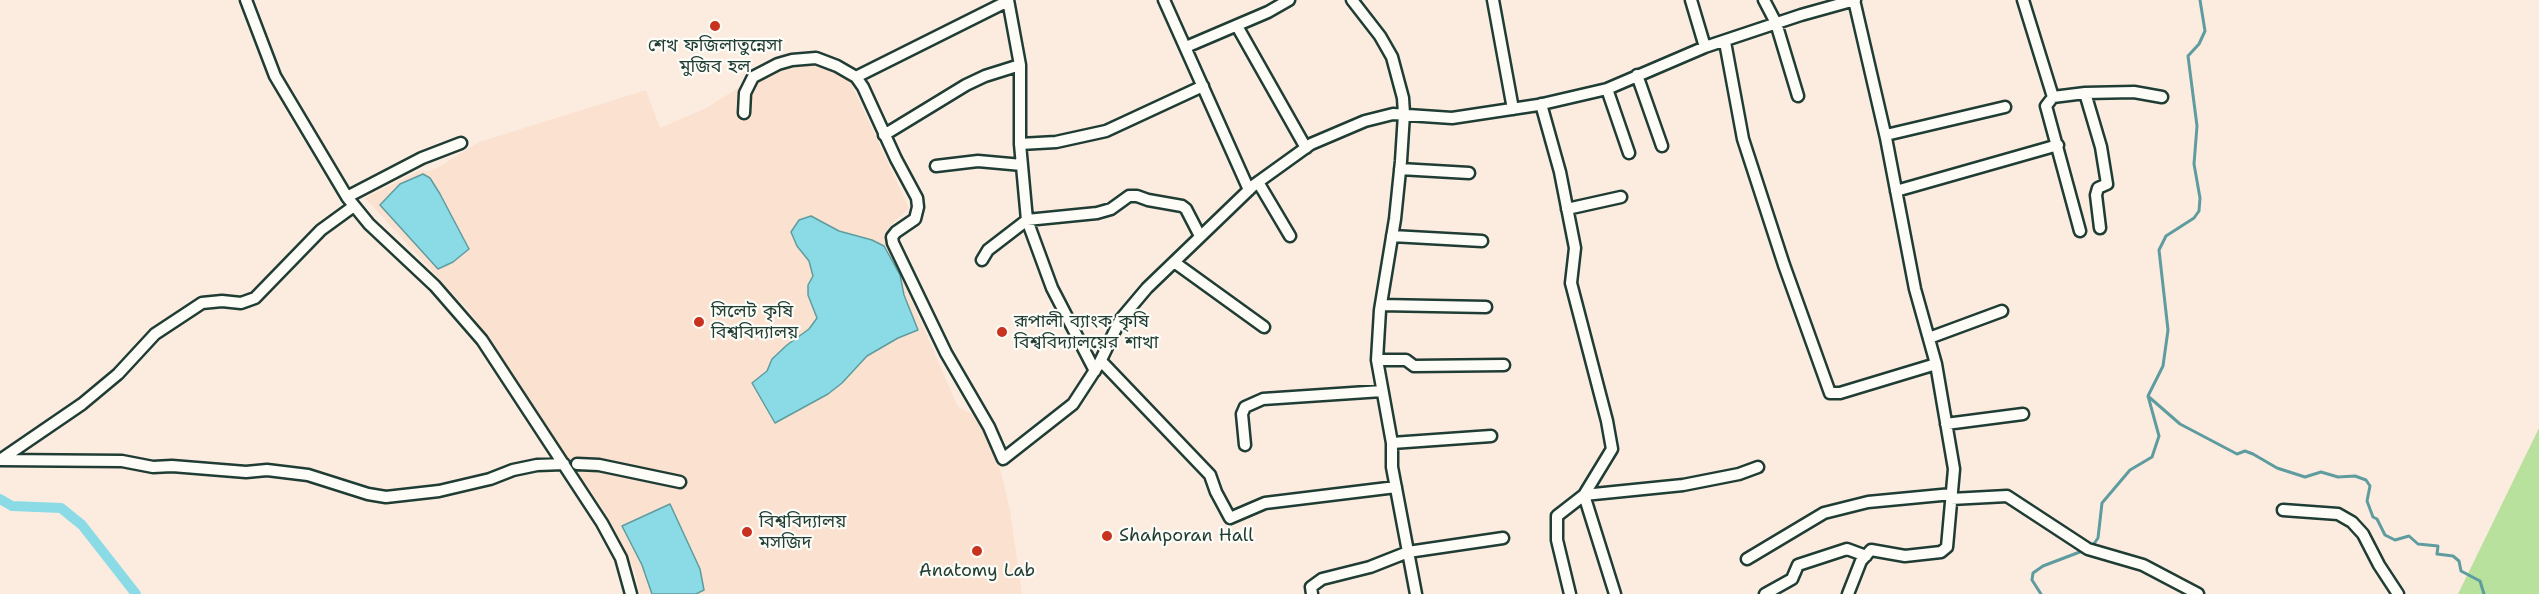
<!DOCTYPE html>
<html>
<head>
<meta charset="utf-8">
<style>
  body { margin:0 }
  canvas { display:block; background:#fcece0 }
</style>
</head>
<body>
<canvas width="2539" height="594"></canvas>
<script>
const context = document.querySelector('canvas').getContext('2d');
context.lineJoin = 'round';
function fillPath(path, color) { context.fillStyle = color; context.fill(path, 'evenodd'); }
const shape = rows => new Path2D(rows.map(r => 'M' + r).join(''));
function strokePath(path, color, width, dash) { context.strokeStyle = color; context.lineWidth = width; context.lineCap = dash ? 'butt' : 'round'; context.setLineDash(dash || []); context.stroke(path); }
function label(font, color, halo, rows, align = 'center') {
  context.font = font + ' "Shantell Sans","Noto Sans Bengali",sans-serif'; context.lineWidth = 4.5; context.setLineDash([]); context.textBaseline = 'middle'; context.strokeStyle = halo; context.fillStyle = color; for (const [text, x, y, turn = 0] of rows) {
    context.save(); context.translate(x, y); context.rotate((+turn || 0) * Math.PI / 180); context.textAlign = isNaN(turn) ? turn : align; if (halo) context.strokeText(text, 0, 0); context.fillText(text, 0, 0); context.restore();
  }
}
fillPath(shape([
  [815,61,831,66,850,81,909,208,888,228,885,240,958,407,976,416,997,455,1010,510,1022,594,640,594,635,571,603,509,562,450,494,345,469,311,365,198,418,171,429,171,437,168,479,142,646,90,660,128,706,108,741,86,755,84,764,75,780,68]
]), '#fbe1d0');
fillPath(shape([
  [2539,428,2539,594,2458,594]
]), '#b8e19e');
const water = shape([
  [423,174,430,178,440,194,469,249,453,262,438,269,380,205,400,184,423,174],
  [811,216,839,231,872,240,884,246,900,275,904,295,918,330,898,338,867,356,842,383,828,394,775,423,752,383,767,371,772,359,787,345,809,329,817,318,808,295,808,285,813,276,809,261,797,246,791,232,799,220,811,216],
  [670,504,700,569,704,590,696,594,652,594,642,565,622,526,670,504]
]);
fillPath(water, '#8adbe6');
strokePath(water, '#5f9c9f', 1.5);
strokePath(shape([
  [2149,397,2180,424,2237,454,2245,451,2253,454,2277,468,2305,477,2321,472,2338,477,2355,476,2366,480,2370,486,2367,501,2373,517,2377,519,2385,535,2395,540,2409,536,2418,544,2438,546,2437,554,2453,556,2459,561,2461,571,2480,581,2484,594],
  [2091,548,2098,538,2102,503,2130,470,2152,457,2159,436,2148,396,2163,366,2168,330,2159,250,2166,236,2194,218,2199,211,2200,198,2194,164,2197,126,2188,56,2199,44,2205,31,2200,0],
  [2041,594,2032,580,2033,573,2043,566,2085,550]
]), '#5f9c9f', 3);
strokePath(shape([
  [0,499,12,506,61,508,82,525,136,594]
]), '#8adbe6', 10);
const street = shape([
  [246,0,275,76,347,197,369,224,435,286,482,340,602,523,621,558,631,594],
  [1164,0,1249,190],
  [1352,0,1380,36,1392,57,1403,98,1404,114,1401,161,1395,219,1380,310,1377,360,1392,443,1392,467,1416,594],
  [1493,0,1513,109],
  [1691,0,1705,47],
  [1764,0,1776,23,1798,96],
  [2023,0,2053,97,2085,93,2134,92,2162,97],
  [1237,26,1306,148],
  [1725,42,1743,139,1784,265,1830,393,1840,393,1936,364],
  [1186,47,1268,12,1289,0],
  [1637,75,1662,146],
  [856,77,1008,1],
  [1607,89,1629,153],
  [2085,93,2101,147,2107,184,2098,188,2096,195,2100,228],
  [2053,97,2046,106,2080,231],
  [1541,104,1560,172,1575,248,1571,283,1607,421,1612,449,1584,495,1557,516,1557,540,1570,594],
  [744,113,745,93,753,77,778,64,792,60,816,58,837,66,856,77,863,87,896,159,917,198,918,207,915,219,896,232,892,237,893,243,946,353,989,427,1003,459,1073,404,1099,364,1120,320,1147,288,1254,185,1311,144,1365,121,1393,114,1452,118,1538,105,1607,89,1705,47,1801,15,1855,0],
  [884,135,966,85,985,76,1020,65],
  [1886,135,2005,107],
  [1020,144,1056,142,1106,131,1203,86],
  [936,166,978,161,1022,165],
  [1400,169,1469,173],
  [1258,182,1290,236],
  [1896,191,2058,145],
  [347,197,422,158,461,143],
  [1567,209,1621,197],
  [1392,236,1482,241],
  [982,260,988,250,1027,220,1020,144,1020,65,1008,0],
  [1174,262,1264,327],
  [1381,305,1486,307],
  [1929,338,2002,311],
  [1377,360,1406,360,1414,366,1504,365],
  [1101,361,1210,475,1216,492,1230,518,1265,503,1396,487],
  [1095,371,1052,288,1027,220,1097,213,1111,209,1129,196,1137,196,1148,200,1182,206,1186,209,1200,236],
  [1946,424,2023,414],
  [1392,443,1491,436],
  [1245,445,1242,414,1245,407,1263,399,1382,391],
  [0,460,122,461,153,467,172,466,246,472,267,470,308,475,368,494,386,497,439,491,490,479,513,470,537,465,564,464],
  [0,460,82,404,118,374,155,334,202,303,222,301,241,303,255,298,321,230,354,206],
  [577,464,599,465,680,482],
  [1584,495,1683,485,1739,474,1758,467],
  [1584,495,1615,594],
  [1951,499,2007,496,2088,549,2143,565,2198,594],
  [2283,510,2338,514,2352,522,2363,534,2379,565,2398,594],
  [1747,559,1824,513,1868,502,1952,494],
  [1312,594,1311,587,1322,579,1370,567,1408,552,1503,538],
  [1765,594,1792,579,1798,565,1847,549,1866,556],
  [1848,594,1861,561,1871,550,1905,556,1941,552,1947,547,1954,469,1936,364,1915,289,1886,138,1854,0]
]);
strokePath(street, '#1f3d34', 15);
strokePath(street, '#fdfcf7', 10);
for (const [x, y, r, color] of [
  [715,26,6,"#c8321e"],
  [699,322,6,"#c8321e"],
  [1002,332,6,"#c8321e"],
  [747,532,6,"#c8321e"],
  [1107,536,6,"#c8321e"],
  [977,551,6,"#c8321e"]
]) { const dot = new Path2D(); dot.arc(x, y, r, 0, 2 * Math.PI); context.fillStyle = color; context.fill(dot); strokePath(dot, '#fdfcf7', 2); }
label('18px', '#1f3d34', '#fdfcf7', [
  ["শেখ ফজিলাতুন্নেসা",715,46,"center"],
  ["মুজিব হল",715,67,"center"],
  ["সিলেট কৃষি",711,312],
  ["বিশ্ববিদ্যালয়",711,333],
  ["রূপালী ব্যাংক কৃষি",1014,322],
  ["বিশ্ববিদ্যালয়ের শাখা",1014,343],
  ["বিশ্ববিদ্যালয়",759,522],
  ["মসজিদ",759,543],
  ["Shahporan Hall",1119,536],
  ["Anatomy Lab",977,571,"center"]
], 'left');
</script>
</body>
</html>
